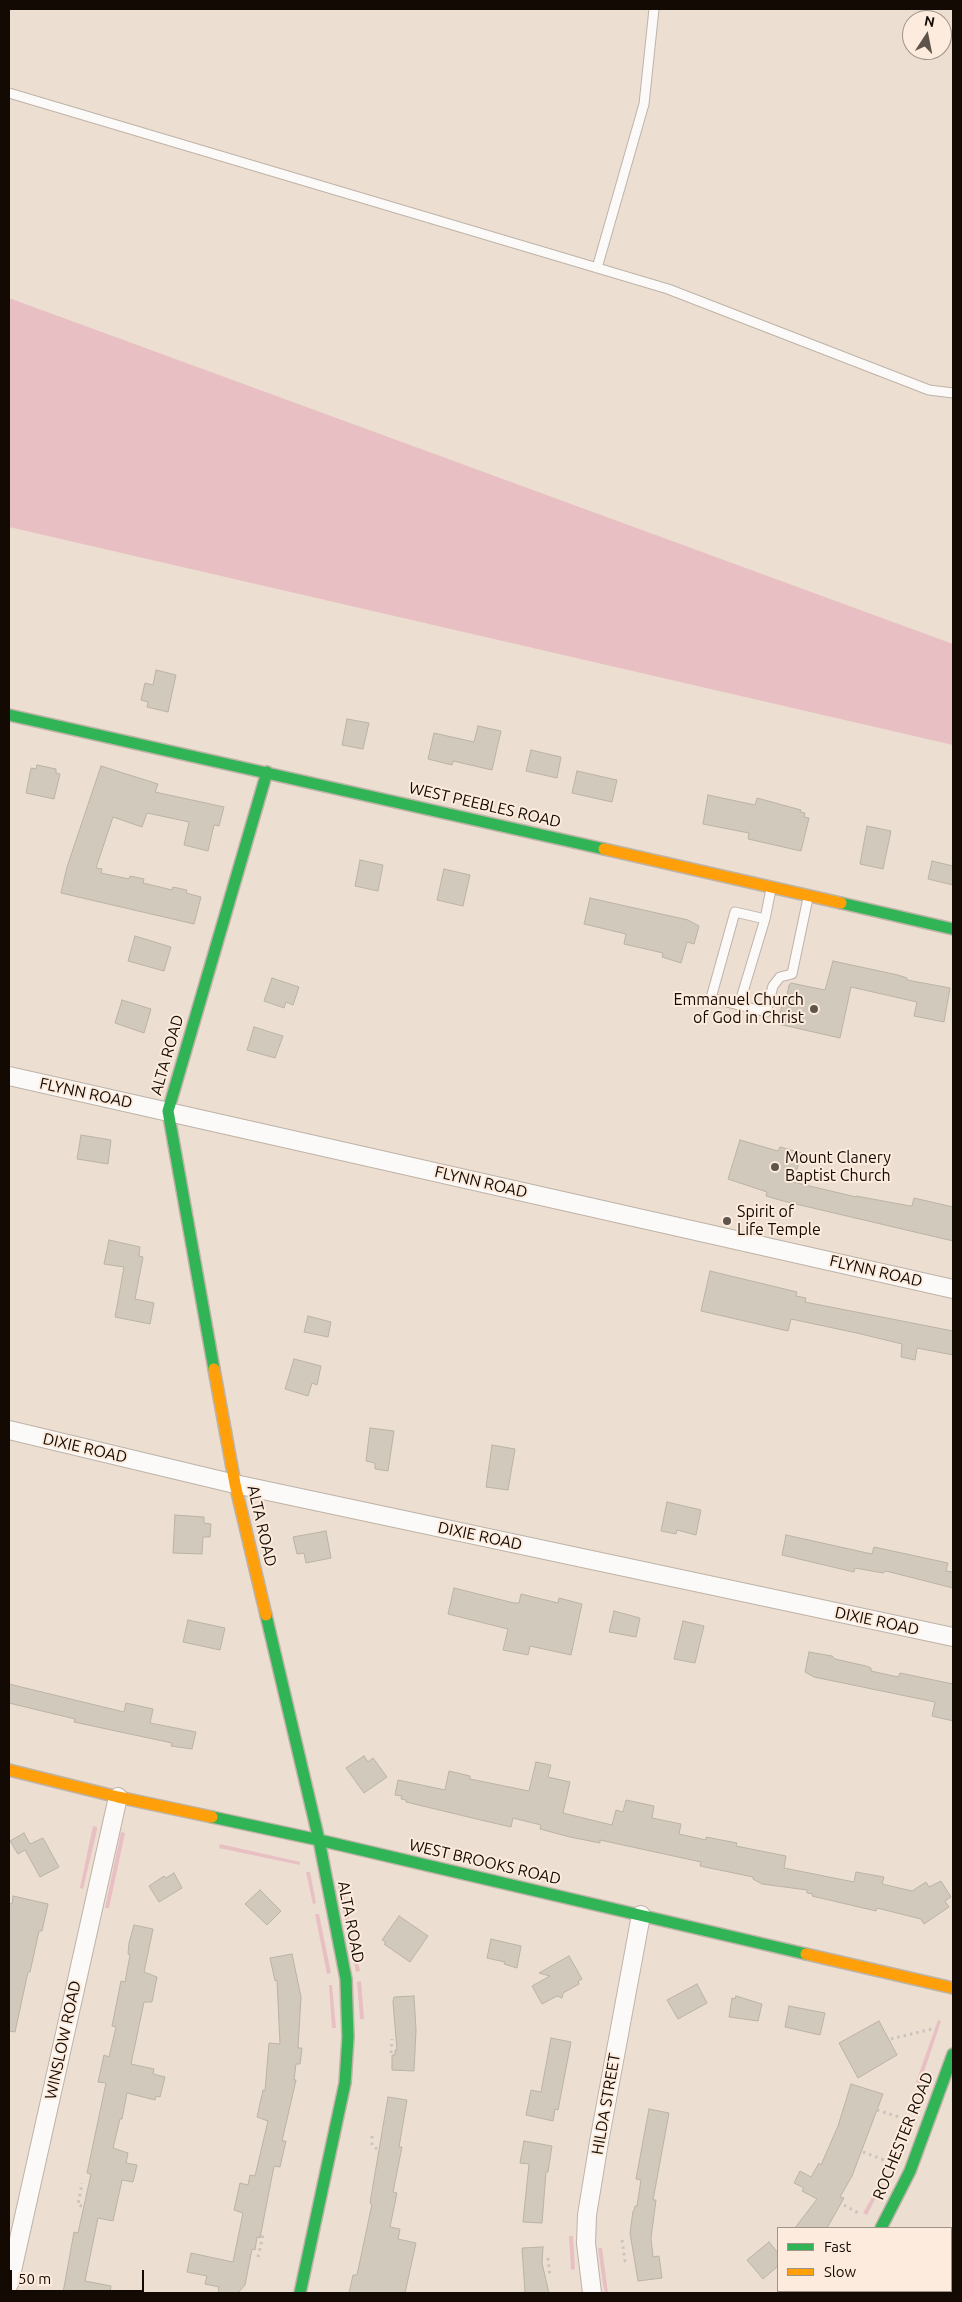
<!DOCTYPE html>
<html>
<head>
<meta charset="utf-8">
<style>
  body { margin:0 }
  #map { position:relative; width:962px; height:2302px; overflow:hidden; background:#ecded0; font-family:Ubuntu,sans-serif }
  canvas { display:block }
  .frame { position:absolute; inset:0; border:10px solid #130a03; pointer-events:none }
  .legend { position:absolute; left:777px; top:2227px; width:175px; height:65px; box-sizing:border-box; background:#fdecdd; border:1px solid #9f9286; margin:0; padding:6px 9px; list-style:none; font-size:15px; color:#130a03 }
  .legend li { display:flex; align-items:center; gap:10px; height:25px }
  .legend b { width:25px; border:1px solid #9f9286 }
  .north { position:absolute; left:902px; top:10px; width:50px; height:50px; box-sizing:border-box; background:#fdecdd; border:1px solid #9f9286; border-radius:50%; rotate:11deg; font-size:14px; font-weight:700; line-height:20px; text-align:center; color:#130a03 }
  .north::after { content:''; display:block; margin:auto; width:18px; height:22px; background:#5f544b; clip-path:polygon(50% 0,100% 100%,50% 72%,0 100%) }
  .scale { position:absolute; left:10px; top:2270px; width:134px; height:22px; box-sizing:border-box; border:2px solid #130a03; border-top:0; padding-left:6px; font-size:15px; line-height:18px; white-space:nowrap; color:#130a03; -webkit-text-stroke:4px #fdecdd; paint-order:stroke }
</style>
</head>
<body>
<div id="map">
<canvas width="962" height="2302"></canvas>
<div class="frame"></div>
<ul class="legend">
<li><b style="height:6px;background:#30b455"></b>Fast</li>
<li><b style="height:6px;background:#ff9f0a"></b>Slow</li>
</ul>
<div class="north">N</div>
<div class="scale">50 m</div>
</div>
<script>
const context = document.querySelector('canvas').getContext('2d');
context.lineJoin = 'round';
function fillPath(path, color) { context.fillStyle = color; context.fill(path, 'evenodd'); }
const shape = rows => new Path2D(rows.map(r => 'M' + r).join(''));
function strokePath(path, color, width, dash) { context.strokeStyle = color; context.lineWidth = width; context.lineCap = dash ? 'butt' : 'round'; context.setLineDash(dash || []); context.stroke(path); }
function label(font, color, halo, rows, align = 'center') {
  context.font = font + ' Ubuntu,sans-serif'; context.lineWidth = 4; context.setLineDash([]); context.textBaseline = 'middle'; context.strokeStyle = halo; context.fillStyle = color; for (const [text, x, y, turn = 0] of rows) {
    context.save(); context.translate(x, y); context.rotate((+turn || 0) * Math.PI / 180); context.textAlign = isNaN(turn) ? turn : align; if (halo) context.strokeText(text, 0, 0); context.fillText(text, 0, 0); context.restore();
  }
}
fillPath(shape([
  [9,298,953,644,953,745,9,527],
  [93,1826,97,1827,97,1830,83,1889,80,1888],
  [121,1832,125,1833,109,1908,105,1908],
  [220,1844,300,1862,300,1865,219,1848],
  [306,1872,310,1872,316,1903,313,1904],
  [342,1885,360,1971,356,1972,338,1886],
  [315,1914,319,1914,331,1973,327,1974],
  [361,1981,364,2019,360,2019,357,1982],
  [329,1985,332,1985,336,2028,332,2028],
  [938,2020,941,2021,920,2084,916,2082],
  [880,2183,883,2184,867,2215,863,2213],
  [569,2236,573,2236,575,2269,571,2270],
  [598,2248,602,2248,608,2293,605,2293,603,2284]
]), '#e8c0c3');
const building = shape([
  [156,670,176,675,168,712,147,707,148,702,141,700,145,683,153,685,156,670],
  [347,719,369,723,363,749,342,745,347,719],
  [478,726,501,731,492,770,453,761,452,765,428,759,434,733,474,742,478,726],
  [531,750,561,757,557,778,526,771,531,750],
  [37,765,56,769,56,773,60,774,54,799,26,793,31,768,36,769,37,765],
  [101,766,158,784,155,792,224,807,219,826,214,825,208,851,184,845,189,822,147,813,142,827,113,817,96,868,102,869,101,873,129,879,130,876,144,879,143,883,172,890,173,887,187,890,186,893,201,897,194,924,61,893,67,867,101,766],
  [577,771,617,780,612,802,572,793,577,771],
  [708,795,755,805,757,798,801,810,800,812,805,813,804,817,809,818,801,851,748,839,749,833,703,824,708,795],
  [867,826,891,831,883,869,860,864,867,826],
  [360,860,383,865,378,891,355,886,360,860],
  [932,861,953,866,953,885,928,879,932,861],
  [444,869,470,875,463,906,437,900,444,869],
  [590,898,688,920,699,926,694,944,687,942,681,963,662,957,663,953,624,944,626,934,584,924,590,898],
  [135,936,171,947,164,971,128,961,135,936],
  [833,961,898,975,907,978,907,980,950,988,944,1022,914,1016,917,1002,851,987,840,1038,778,1024,784,995,787,995,789,985,791,983,825,990,833,961],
  [272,978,299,987,293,1005,286,1002,284,1008,264,1001,272,978],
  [122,1000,151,1009,144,1033,115,1023,122,1000],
  [254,1027,283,1036,275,1058,247,1050,254,1027],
  [81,1135,111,1140,108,1164,77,1159,81,1135],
  [740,1140,778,1151,780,1147,802,1153,793,1182,856,1197,856,1196,910,1206,912,1206,914,1198,953,1207,953,1241,783,1201,766,1196,767,1192,728,1179,740,1140],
  [109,1240,140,1247,139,1256,143,1257,135,1299,154,1303,150,1324,115,1317,124,1267,104,1264,109,1240],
  [710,1271,797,1292,796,1296,806,1298,805,1302,953,1331,953,1355,917,1348,915,1360,901,1357,902,1344,861,1334,791,1319,788,1331,701,1311,710,1271],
  [308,1316,331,1322,328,1337,304,1332,308,1316],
  [294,1359,321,1366,317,1385,312,1383,308,1396,285,1389,294,1359],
  [370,1428,394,1431,388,1471,375,1469,375,1463,366,1461,370,1428],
  [492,1445,515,1449,508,1490,486,1487,492,1445],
  [667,1502,701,1510,696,1535,677,1530,676,1534,661,1531,667,1502],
  [175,1515,204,1517,204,1523,211,1524,210,1537,203,1537,202,1554,173,1553,175,1515],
  [326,1531,331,1558,306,1563,304,1553,297,1554,293,1537,326,1531],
  [786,1535,872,1554,874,1547,948,1563,946,1571,953,1572,953,1588,886,1571,883,1573,855,1568,854,1572,782,1555,786,1535],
  [454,1588,514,1603,519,1603,521,1594,558,1603,559,1598,582,1604,571,1655,530,1646,528,1655,503,1650,508,1629,448,1614,454,1588],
  [614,1611,640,1618,636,1637,609,1632,614,1611],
  [188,1620,225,1628,220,1650,183,1642,188,1620],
  [683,1621,704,1626,695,1663,674,1659,683,1621],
  [809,1652,832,1656,835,1659,866,1666,871,1668,871,1671,898,1677,900,1673,953,1684,953,1721,932,1716,935,1702,814,1677,805,1672,809,1652],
  [9,1684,124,1712,126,1703,153,1709,150,1723,196,1732,192,1749,171,1746,172,1743,74,1722,75,1719,9,1703,9,1684],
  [364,1756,368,1762,373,1758,387,1777,364,1793,346,1768,364,1756],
  [536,1762,551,1765,548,1777,570,1782,563,1813,612,1825,616,1810,623,1812,626,1800,654,1806,652,1818,681,1824,679,1834,706,1840,706,1837,737,1843,736,1846,786,1856,784,1868,854,1882,856,1872,884,1877,882,1884,912,1891,926,1882,929,1887,941,1881,951,1897,945,1901,949,1907,924,1924,921,1919,877,1908,876,1911,812,1896,813,1894,807,1893,807,1890,762,1884,753,1879,753,1877,700,1866,701,1862,600,1840,600,1843,570,1837,540,1829,541,1825,513,1818,511,1827,485,1821,406,1802,406,1800,401,1799,402,1796,395,1795,398,1780,445,1790,449,1771,470,1776,470,1779,529,1791,536,1762],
  [24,1833,30,1844,43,1838,59,1867,40,1877,25,1850,18,1854,10,1841,24,1833],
  [174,1873,182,1888,159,1902,149,1886,164,1876,166,1878,174,1873],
  [260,1890,281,1911,267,1925,245,1904,260,1890],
  [13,1896,48,1904,42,1931,39,1931,30,1972,28,1972,15,2032,9,2031,9,1903,12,1904,13,1896],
  [399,1916,428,1936,410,1962,384,1944,386,1942,382,1940,399,1916],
  [134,1925,153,1929,144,1972,157,1977,152,2002,144,2002,131,2064,154,2069,153,2074,165,2077,160,2097,156,2096,155,2100,127,2093,122,2119,120,2119,113,2148,128,2153,126,2163,137,2165,133,2182,122,2180,113,2221,98,2218,85,2281,111,2286,110,2293,63,2293,74,2232,78,2233,91,2174,87,2173,106,2083,98,2082,104,2055,109,2057,116,2027,112,2026,121,1981,125,1982,130,1955,128,1954,129,1943,134,1925],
  [491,1939,521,1946,517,1968,504,1964,505,1962,487,1958,491,1939],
  [292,1954,301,1997,298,2048,302,2048,300,2064,296,2064,294,2080,296,2080,282,2141,286,2141,282,2158,280,2167,274,2166,260,2238,257,2237,255,2250,252,2249,245,2285,238,2293,218,2293,219,2287,205,2284,207,2276,187,2272,191,2253,233,2262,243,2213,234,2210,240,2183,248,2185,250,2175,255,2176,268,2121,257,2117,263,2090,265,2091,269,2043,280,2044,277,1980,275,1981,270,1958,292,1954],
  [569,1956,582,1979,578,1981,579,1984,563,1993,562,1998,557,1996,542,2004,532,1986,550,1976,539,1973,569,1956],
  [697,1984,707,2003,678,2019,667,2000,697,1984],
  [414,1996,416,2030,414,2071,392,2070,392,2055,395,2055,395,2050,397,2050,393,2002,394,1997,414,1996],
  [736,1996,762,2004,758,2021,729,2017,732,1998,735,1999,736,1996],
  [789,2006,825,2013,820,2035,785,2027,789,2006],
  [879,2021,897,2055,858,2078,839,2043,879,2021],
  [551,2038,571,2042,558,2110,555,2109,553,2121,526,2115,531,2090,541,2092,551,2038],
  [851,2084,883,2094,852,2176,840,2197,844,2198,827,2228,795,2228,817,2199,802,2191,804,2188,794,2183,800,2171,811,2177,819,2163,821,2165,838,2126,851,2084],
  [388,2097,407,2100,399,2147,402,2147,393,2192,397,2193,390,2227,400,2229,398,2239,416,2243,405,2293,349,2293,353,2275,357,2275,372,2204,370,2203,388,2097],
  [649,2109,669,2113,653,2200,656,2200,651,2238,653,2257,659,2256,662,2278,638,2281,630,2233,633,2211,634,2211,635,2206,637,2206,641,2180,636,2179,649,2109],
  [524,2141,552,2146,548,2172,546,2172,542,2223,523,2222,529,2164,520,2163,524,2141],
  [769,2242,778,2253,778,2266,763,2279,747,2260,769,2242],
  [543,2247,542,2263,549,2293,525,2293,522,2248,543,2247]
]);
fillPath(building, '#d0c9bc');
strokePath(building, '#bab3a6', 1);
const lane = shape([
  [9,93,668,289,929,390,953,393],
  [597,268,644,104,654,9],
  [765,919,735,912,711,998,766,1012,773,986,780,977,792,974,808,898],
  [739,1005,765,919,771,889]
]);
const street = shape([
  [9,1076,953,1289],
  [9,1430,235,1484,953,1637],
  [9,2284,118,1797],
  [592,2293,586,2243,587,2215,599,2142,641,1915]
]);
const fast = shape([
  [9,715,604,849],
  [841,903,953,929],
  [214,1369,168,1111,267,772],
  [266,1615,319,1840,346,1979,348,2037,345,2083,300,2293],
  [212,1817,319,1840,806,1954],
  [881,2228,910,2171,953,2054]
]);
const slow = shape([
  [604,849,841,903],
  [214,1369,235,1484,266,1615],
  [9,1770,118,1797,212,1817],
  [806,1954,953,1988],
  [832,2293,835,2291]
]);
strokePath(lane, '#beb3a8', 11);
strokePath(street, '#beb3a8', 20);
strokePath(fast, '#beb3a8', 14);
strokePath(slow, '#beb3a8', 14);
strokePath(shape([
  [891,2039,932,2029],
  [391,2053,392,2039],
  [877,2110,902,2118],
  [372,2136,372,2145,378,2150],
  [863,2152,887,2161],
  [844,2205,860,2214],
  [82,2206,78,2205,82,2183],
  [622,2240,625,2261,629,2263],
  [258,2257,263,2235,260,2234],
  [548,2258,550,2277]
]), '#c9c4bf', 3, [2.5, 4]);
strokePath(lane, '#fcfaf8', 9);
strokePath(street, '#fcfaf8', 18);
strokePath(fast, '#30b455', 11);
strokePath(slow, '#ff9f0a', 11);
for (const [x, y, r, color] of [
  [814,1009,5,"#5f544b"],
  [775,1167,5,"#5f544b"],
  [727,1221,5,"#5f544b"]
]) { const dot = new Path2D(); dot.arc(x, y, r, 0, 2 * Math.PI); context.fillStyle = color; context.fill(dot); strokePath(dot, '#fdecdd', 2); }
label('16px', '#130a03', '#fdecdd', [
  ["WEST PEEBLES ROAD",485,805,13],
  ["ALTA ROAD",167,1055,-74],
  ["FLYNN ROAD",86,1093,12],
  ["FLYNN ROAD",481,1182,13],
  ["FLYNN ROAD",876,1271,13],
  ["DIXIE ROAD",85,1448,13],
  ["ALTA ROAD",262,1526,77],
  ["DIXIE ROAD",480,1536,12],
  ["DIXIE ROAD",877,1621,12],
  ["WEST BROOKS ROAD",485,1862,13],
  ["ALTA ROAD",351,1922,79],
  ["WINSLOW ROAD",63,2040,-78],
  ["HILDA STREET",606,2104,-80],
  ["ROCHESTER ROAD",903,2136,-68]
]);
label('16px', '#130a03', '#fdecdd', [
  ["Emmanuel Church",804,1000,"right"],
  ["of God in Christ",804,1018,"right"],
  ["Mount Clanery",785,1158],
  ["Baptist Church",785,1176],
  ["Spirit of",737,1212],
  ["Life Temple",737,1230]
], 'left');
</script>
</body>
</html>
